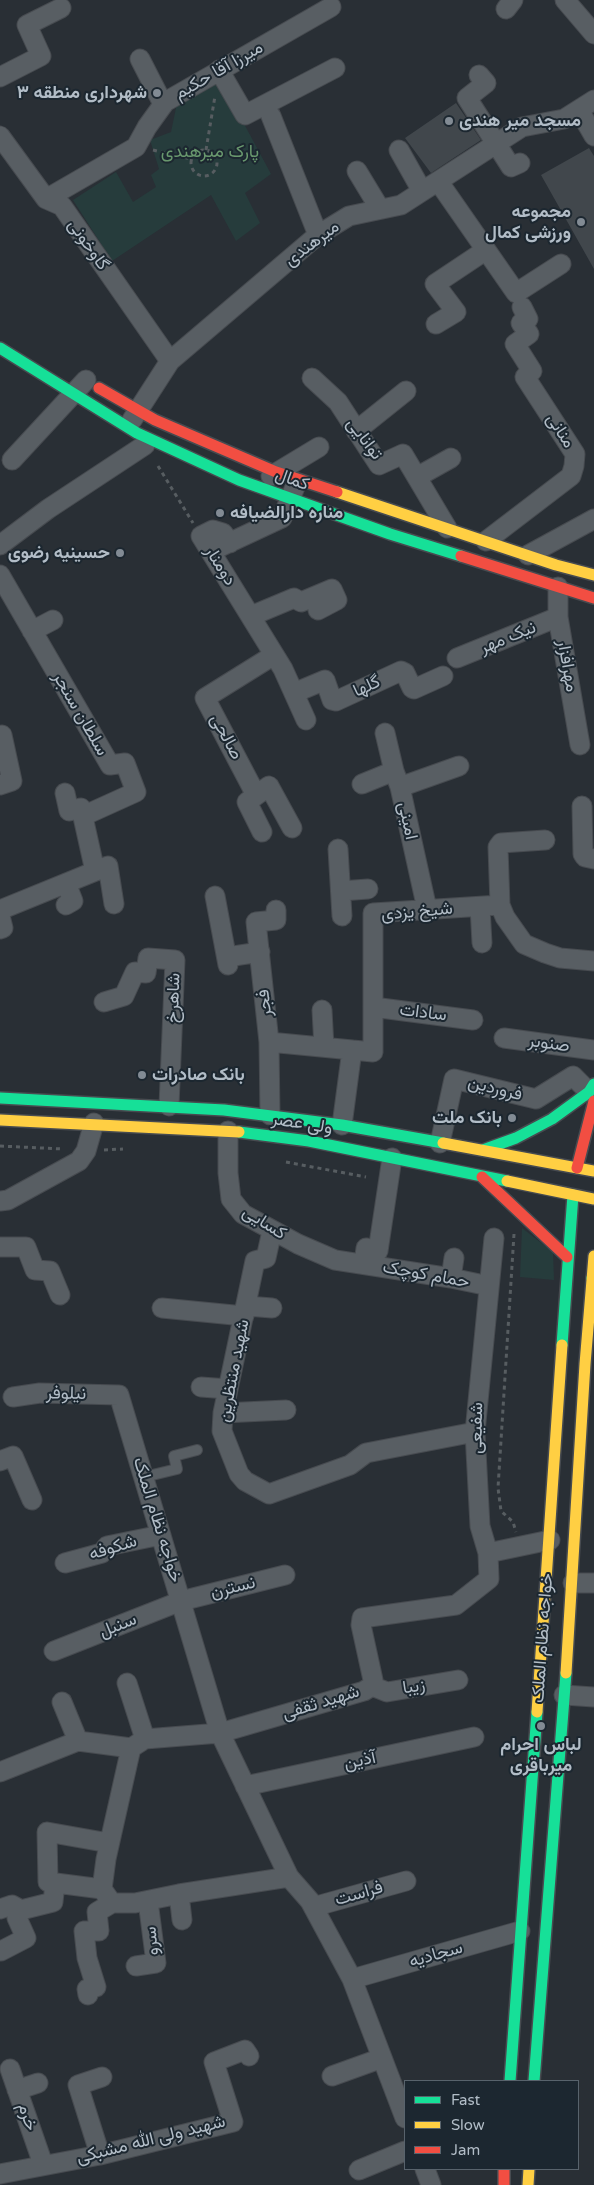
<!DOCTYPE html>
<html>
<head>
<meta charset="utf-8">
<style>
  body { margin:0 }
  #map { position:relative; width:594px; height:2185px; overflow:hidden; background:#292f35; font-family:"Varela Round",sans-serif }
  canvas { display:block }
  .legend { position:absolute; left:404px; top:2080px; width:175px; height:90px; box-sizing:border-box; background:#1c2730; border:1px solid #58636c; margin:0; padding:6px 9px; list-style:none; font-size:15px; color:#b2bdc7 }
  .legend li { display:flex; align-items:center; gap:10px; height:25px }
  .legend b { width:25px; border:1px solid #58636c }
</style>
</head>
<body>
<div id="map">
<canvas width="594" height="2185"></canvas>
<ul class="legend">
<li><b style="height:6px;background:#16e098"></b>Fast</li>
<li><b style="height:6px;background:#ffcf43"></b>Slow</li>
<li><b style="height:6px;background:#f24e42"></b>Jam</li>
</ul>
</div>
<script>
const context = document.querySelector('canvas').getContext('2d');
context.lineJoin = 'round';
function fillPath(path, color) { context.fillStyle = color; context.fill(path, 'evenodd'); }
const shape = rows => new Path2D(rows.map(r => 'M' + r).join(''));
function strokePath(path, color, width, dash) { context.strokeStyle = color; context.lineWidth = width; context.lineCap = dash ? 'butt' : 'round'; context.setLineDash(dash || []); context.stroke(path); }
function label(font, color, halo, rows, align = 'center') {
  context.font = font + ' "Varela Round",Vazirmatn,sans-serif'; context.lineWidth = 4; context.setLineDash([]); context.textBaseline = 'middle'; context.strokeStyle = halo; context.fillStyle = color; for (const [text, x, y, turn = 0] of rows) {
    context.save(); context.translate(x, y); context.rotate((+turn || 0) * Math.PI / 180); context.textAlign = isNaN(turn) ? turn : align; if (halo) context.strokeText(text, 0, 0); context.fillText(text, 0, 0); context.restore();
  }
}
fillPath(shape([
  [221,81,271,174,245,193,260,223,236,241,211,195,112,261,73,200,116,172,133,202,156,187,151,175,159,169,150,140,171,132,177,103],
  [522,1228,553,1252,554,1280,520,1277]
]), '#263c3c');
fillPath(shape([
  [456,103,481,140,431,173,405,138],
  [589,148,594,156,594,269,541,175]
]), '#41474c');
const lane = shape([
  [144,1477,177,1469,174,1456,197,1450]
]);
const street = shape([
  [565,0,594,34],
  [506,9,513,0],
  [140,59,163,104],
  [219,70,245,115,335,68],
  [479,75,486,83,467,98,511,167,520,163],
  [0,77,41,56,27,25,61,8],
  [579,110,594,136],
  [271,116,318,235],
  [0,136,46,199,62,206,170,361],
  [399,150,422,191],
  [357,171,380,209],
  [438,181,516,293,561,264],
  [46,199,136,147,147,127,165,102,331,7],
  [436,324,456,312,435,284,486,250],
  [312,378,338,402,379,465,403,454,447,528],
  [132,420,170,361,318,235,349,216,401,205,522,127,564,119,594,100],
  [356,431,406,391],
  [12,460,86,380],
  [271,476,319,447],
  [417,477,451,458],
  [486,541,571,476,574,466,575,454,525,377,532,371,515,344,529,334,521,323,528,319,522,307],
  [230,543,223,533,213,530,201,536,283,669,306,720],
  [0,545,48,509,145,445],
  [220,547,282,518,295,487],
  [528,555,594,519],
  [0,575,110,765,125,763,136,792,83,816],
  [558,587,558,617,580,745],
  [251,616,294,598,301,602,332,589,337,600,318,610],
  [32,631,53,620],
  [457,658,558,617],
  [294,693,325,680,332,700,336,701,401,671,405,673,412,688,414,689,443,676],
  [385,733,394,771,400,787,427,909],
  [362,784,394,771],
  [0,785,12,781,2,735],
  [400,787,459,766],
  [65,793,69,811,81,808,95,871],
  [256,795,205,698,274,655],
  [582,806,583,854,585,857,594,859],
  [262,832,247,802,269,786,292,828],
  [338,849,342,916],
  [66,883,73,901,66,905],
  [341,891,368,889],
  [215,896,228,965],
  [500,905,498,847,501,843,545,840],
  [480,907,482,943],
  [0,910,108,866,114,904],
  [0,916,3,928,0,929],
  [227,957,260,952],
  [104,1002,124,996,135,972,146,973,148,958,175,960,169,1106],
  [373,1007,473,1020],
  [322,1010,324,1047],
  [504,1038,594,1050],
  [269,1042,373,1052,373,913,500,905,505,917,524,944,545,953,560,958,594,961],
  [270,1115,269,1042,256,922,276,920,276,910],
  [342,1125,352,1050],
  [228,1131,228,1173,231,1199,243,1214,298,1244,335,1260,451,1278,489,1286],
  [440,1143,454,1079,536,1099,573,1076,589,1092],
  [0,1201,8,1200,79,1161,86,1151,94,1123],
  [272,1231,266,1258,255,1261,223,1413,222,1431,239,1474,245,1481,269,1494,350,1465,366,1453,475,1432],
  [494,1238,475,1432,480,1526,488,1553,550,1540],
  [0,1247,26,1247,35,1270,50,1271,60,1295],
  [364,1264,366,1248,378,1251,392,1158],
  [451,1278,454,1258],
  [247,1306,272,1308],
  [162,1308,244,1316],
  [201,1387,228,1389],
  [13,1397,40,1393,119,1395,220,1733,289,1877,310,1901,352,1979,405,2118],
  [223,1413,286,1410],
  [0,1461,13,1456,32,1500],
  [65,1563,102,1553,107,1546,161,1535],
  [573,1583,594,1583],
  [54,1651,181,1601,285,1575],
  [127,1683,145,1739],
  [372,1686,387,1692,458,1680],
  [564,1695,594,1697],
  [62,1702,78,1741],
  [131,1748,106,1859,102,1889,112,1903,135,1903,179,1894,289,1877],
  [0,1772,78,1741,131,1748,145,1739,220,1733,364,1691,372,1686,373,1680,361,1625,362,1618,456,1605,489,1579,488,1553],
  [245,1786,474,1737],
  [102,1889,48,1882,47,1832,109,1843],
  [179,1894,182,1920],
  [313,1907,406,1881],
  [0,1909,12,1905,21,1910,53,1902,55,1883],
  [1,1951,26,1938,17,1918,21,1910],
  [136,1966,156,1963,148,1901],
  [352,1979,520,1931],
  [88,1995,87,1989,96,1987,87,1958,84,1931,99,1931,97,1912,112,1903],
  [10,2069,43,2164],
  [332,2076,382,2058],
  [17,2090,38,2083],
  [100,2155,78,2085,102,2077],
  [425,2169,431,2185],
  [359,2170,405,2151],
  [0,2174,100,2155,233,2122,214,2062,245,2050,249,2056]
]);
const fast = shape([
  [0,348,137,433,239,480,390,534,461,556],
  [0,1098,224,1110,342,1125,443,1143],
  [239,1132,309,1141,507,1181],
  [483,1150,516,1138,552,1119,589,1092,594,1084],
  [592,1278,594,1277],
  [562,1345,573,1195],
  [510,2081,537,1712],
  [534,2081,566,1673]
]);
const slow = shape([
  [337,492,556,565,594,575],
  [0,1120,239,1132],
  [443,1143,594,1171],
  [507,1181,594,1199],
  [566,1673,585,1364,594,1256],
  [537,1712,562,1345],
  [528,2185,529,2169]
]);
const jam = shape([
  [99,388,155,420,276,472,337,492],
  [461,556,594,598],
  [577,1168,594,1101],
  [482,1177,567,1257],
  [504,2169,504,2185]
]);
strokePath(lane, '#474b50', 12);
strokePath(street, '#474b50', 21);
strokePath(fast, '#474b50', 14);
strokePath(slow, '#474b50', 14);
strokePath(jam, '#474b50', 14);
strokePath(shape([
  '191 163a13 13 0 1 1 26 0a13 13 0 1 1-26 0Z',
  [153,150,191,159],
  [206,150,215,96],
  [158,466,193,523],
  [0,1146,63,1149],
  [104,1150,123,1149],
  [286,1162,366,1177],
  [514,1234,498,1488,501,1511,513,1522,516,1532]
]), '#575d61', 3, [4, 4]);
strokePath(lane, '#585e63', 10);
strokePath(street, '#585e63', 19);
strokePath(fast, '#16e098', 11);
strokePath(slow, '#ffcf43', 11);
strokePath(jam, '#f24e42', 11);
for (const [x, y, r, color] of [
  [157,93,5,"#828b94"],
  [449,121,5,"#828b94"],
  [581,222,5,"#828b94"],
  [220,513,5,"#828b94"],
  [120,553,5,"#828b94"],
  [142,1075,5,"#828b94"],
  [512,1118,5,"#828b94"],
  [541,1726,5,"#828b94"]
]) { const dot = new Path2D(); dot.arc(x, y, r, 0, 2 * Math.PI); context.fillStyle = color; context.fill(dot); strokePath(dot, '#1c2730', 2); }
label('18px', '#b2bdc7', '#1c2730', [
  ["میرزا آقا حکیم",219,71,-30],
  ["میرهندی",312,244,-37],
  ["گاوخونی",88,245,55],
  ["منانی",560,431,57],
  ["توانایی",364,439,53],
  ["کمال",292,480,20],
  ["دومنار",220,566,58],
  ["نیک مهر",508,638,-22],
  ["مهرافزار",567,666,80],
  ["گلها",367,687,-25],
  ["سلطان سنجر",80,714,60],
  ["صالحی",226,737,62],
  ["امینی",407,821,78],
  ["شیخ یزدی",417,912,-5],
  ["شاهرخ",174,998,-88],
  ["فجر",265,1003,-96],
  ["سادات",423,1013,7],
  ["صنوبر",549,1044,8],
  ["فروردین",495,1089,14],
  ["ولی عصر",302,1124,9],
  ["کسایی",264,1223,32],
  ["حمام کوچک",426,1275,10],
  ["شهید منتظرین",234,1371,-79],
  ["نیلوفر",66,1394,1],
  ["شفیعی",477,1428,-89],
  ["خواجه نظام الملک",157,1520,73],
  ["شکوفه",113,1548,-17],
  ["نسترن",233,1588,-14],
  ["سنبل",118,1626,-22],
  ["خواجه نظام الملک",543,1638,-86],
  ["زیبا",414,1687,-9],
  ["شهید ثقفی",321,1703,-17],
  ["آذین",360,1761,-12],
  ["فراست",359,1894,-16],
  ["سرو",152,1941,-95],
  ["سجادیه",436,1955,-16],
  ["خرم",27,2117,71],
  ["شهید ولی الله مشبکی",151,2140,-14]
]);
label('bold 18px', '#b2bdc7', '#1c2730', [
  ["شهرداری منطقه ۳",147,93],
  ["مسجد میر هندی",459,121,"left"],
  ["مجموعه",571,212],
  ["ورزشی کمال",571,233],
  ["مناره دارالضیافه",230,513,"left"],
  ["حسینیه رضوی",110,553],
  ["بانک صادرات",152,1075,"left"],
  ["بانک ملت",502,1118],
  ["لباس احرام",541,1745,"center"],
  ["میرباقری",541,1766,"center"]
], 'right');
label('18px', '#69986e', '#1c2730', [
  ["پارک میرهندی",210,152]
]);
</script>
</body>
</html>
